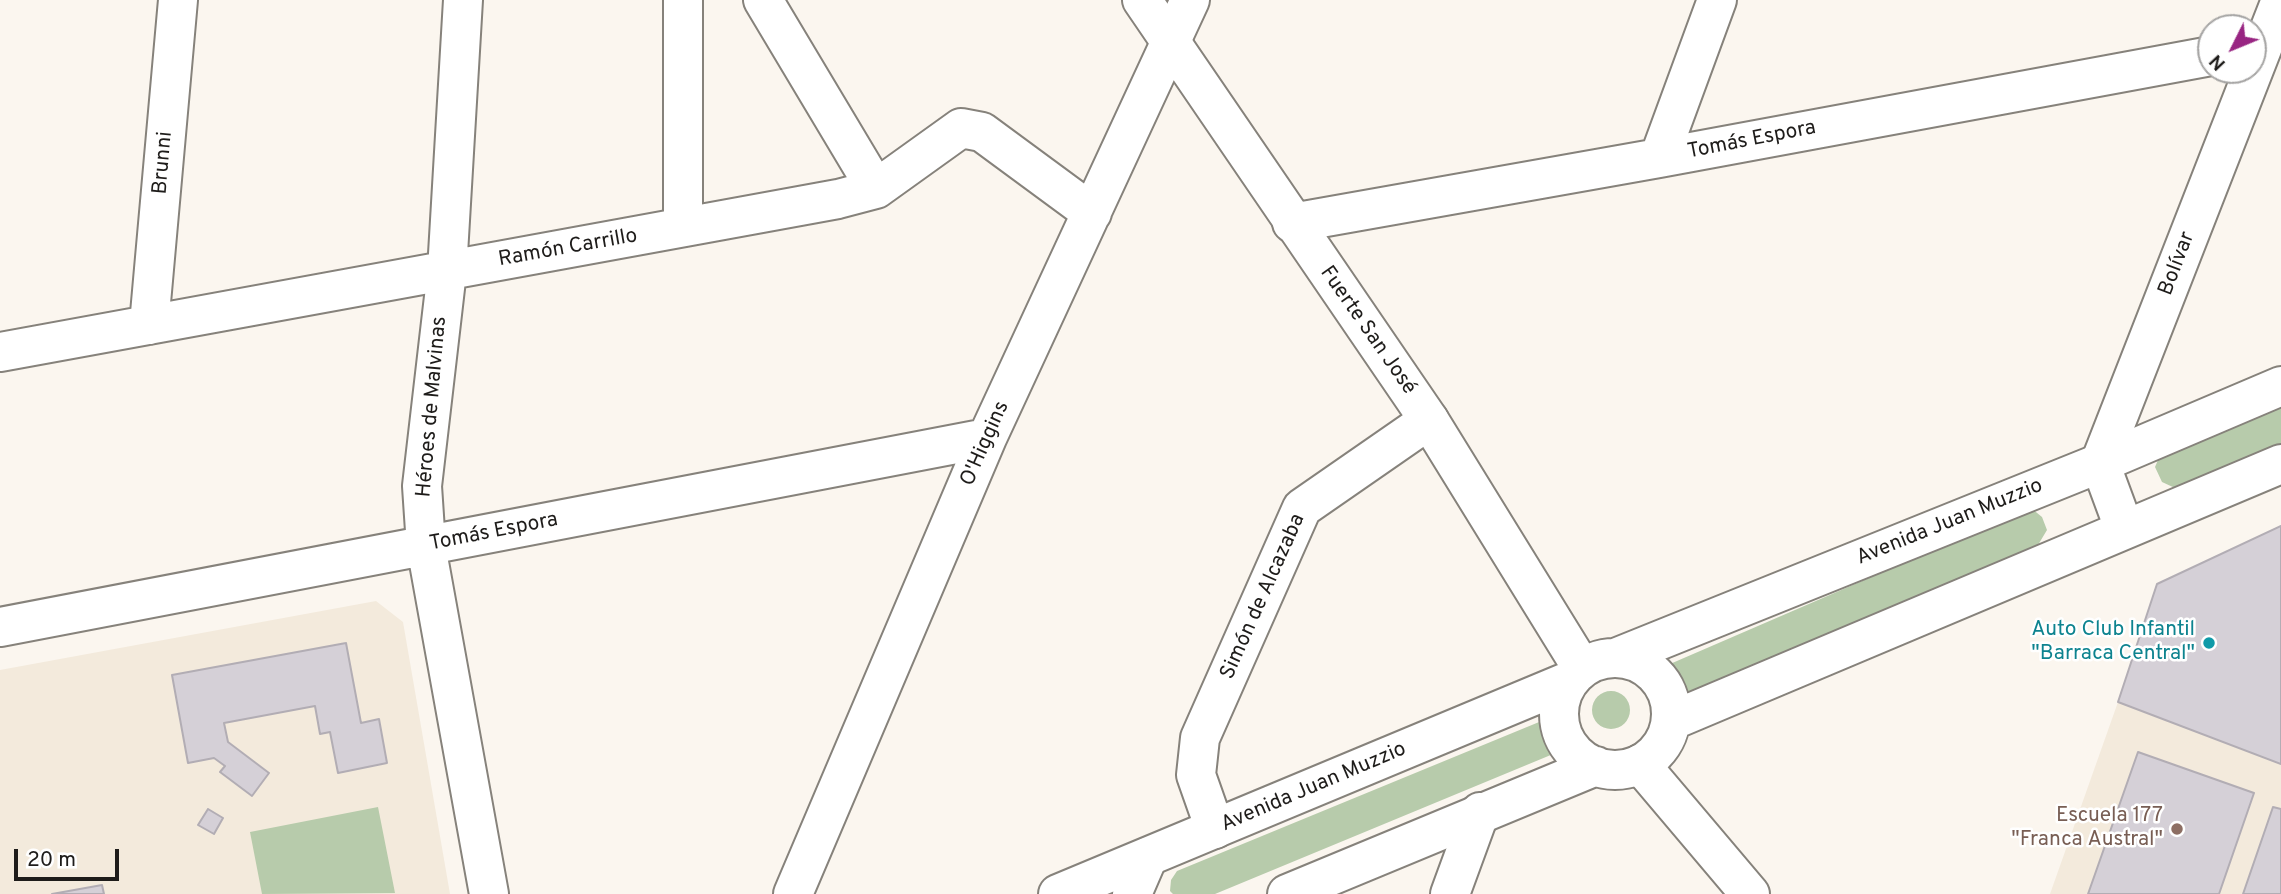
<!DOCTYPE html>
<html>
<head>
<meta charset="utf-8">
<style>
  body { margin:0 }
  #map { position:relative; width:2281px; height:894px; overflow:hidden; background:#fbf6ef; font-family:Overpass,sans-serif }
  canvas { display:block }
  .north { position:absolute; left:2197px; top:14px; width:70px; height:70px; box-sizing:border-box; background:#fff; border:2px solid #a5a4a3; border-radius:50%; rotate:227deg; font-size:19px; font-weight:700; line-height:28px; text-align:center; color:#1e1c1a }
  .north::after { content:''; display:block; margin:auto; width:24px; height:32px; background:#982582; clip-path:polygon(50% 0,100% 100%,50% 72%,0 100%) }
  .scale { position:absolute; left:14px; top:849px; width:105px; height:32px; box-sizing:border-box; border:4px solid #1e1c1a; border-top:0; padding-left:9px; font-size:21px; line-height:24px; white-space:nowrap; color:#1e1c1a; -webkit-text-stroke:5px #fff; paint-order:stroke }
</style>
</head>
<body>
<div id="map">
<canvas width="2281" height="894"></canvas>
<div class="north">N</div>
<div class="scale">20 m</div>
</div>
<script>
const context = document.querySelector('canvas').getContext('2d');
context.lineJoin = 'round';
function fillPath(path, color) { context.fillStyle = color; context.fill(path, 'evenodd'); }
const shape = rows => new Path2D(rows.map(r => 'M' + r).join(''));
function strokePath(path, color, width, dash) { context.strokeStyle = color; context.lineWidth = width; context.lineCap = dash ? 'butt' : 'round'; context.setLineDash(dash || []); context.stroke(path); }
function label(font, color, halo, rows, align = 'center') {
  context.font = font + ' Overpass,sans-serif'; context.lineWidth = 5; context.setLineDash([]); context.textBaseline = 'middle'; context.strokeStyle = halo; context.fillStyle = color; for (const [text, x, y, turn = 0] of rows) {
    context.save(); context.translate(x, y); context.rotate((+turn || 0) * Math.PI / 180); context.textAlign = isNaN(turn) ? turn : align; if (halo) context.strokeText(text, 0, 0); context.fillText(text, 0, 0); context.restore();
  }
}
fillPath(shape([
  [376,601,403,622,450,894,0,894,0,670],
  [2118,702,2281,764,2281,894,2050,894]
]), '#f3eadc');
fillPath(shape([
  [2281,403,2281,444,2175,488,2162,482,2155,467,2161,453],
  [2031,508,2042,517,2047,530,2038,545,1684,697,1680,679,1670,664],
  '1592 710a19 19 0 1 1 38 0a19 19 0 1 1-38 0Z',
  [1544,720,1547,736,1558,752,1215,894,1173,894,1170,891,1171,880,1177,871],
  [378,807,395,893,262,894,250,832]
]), '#b7cbab');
const building = shape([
  [2281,526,2281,764,2118,702,2157,584,2281,526],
  [346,643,361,723,379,719,387,763,338,773,330,732,320,734,315,706,224,723,228,742,269,773,252,796,220,772,225,766,214,758,188,763,172,675,346,643],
  [2138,752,2254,793,2219,894,2088,894,2138,752],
  [2273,807,2281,809,2281,894,2243,894,2273,807],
  [208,809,223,818,214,834,198,825,208,809],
  [102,885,104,894,52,894,102,885]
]);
fillPath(building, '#d5d0d7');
strokePath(building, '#b2adb4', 2);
const minor = shape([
  [463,0,447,271,422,486,426,546,489,894],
  [763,0,876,189],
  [1659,158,1717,0],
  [1292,223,1659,158,2211,56],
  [683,227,683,0],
  [149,325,178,0],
  [0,352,838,199,876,189,961,128,982,132,1092,213],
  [2124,528,2100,463,2281,0],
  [0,627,987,438],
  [1640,764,1750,894],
  [1215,829,1196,775,1200,738,1302,508,1429,420],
  [793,894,987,438,1190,0],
  [1450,894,1480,812]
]);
const tertiary = shape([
  [1132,894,1148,857]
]);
const secondary = shape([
  [1142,0,1429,420,1582,668],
  [1618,657,2100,463,2281,386],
  '1559 714a56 56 0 1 1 112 0a56 56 0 1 1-112 0Z',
  [1671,721,2281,464],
  [1058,894,1569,681],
  [1287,894,1596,766]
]);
strokePath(minor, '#86827b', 42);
strokePath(tertiary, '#86827b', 42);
strokePath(secondary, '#86827b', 42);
strokePath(minor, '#fff', 38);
strokePath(tertiary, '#fff', 38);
strokePath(secondary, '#fff', 38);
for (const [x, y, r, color] of [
  [2209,643,7,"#0f9aa8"],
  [2177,829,7,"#8d6e63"]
]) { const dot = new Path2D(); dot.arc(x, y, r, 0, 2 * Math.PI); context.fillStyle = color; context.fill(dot); strokePath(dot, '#fff', 2.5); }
label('21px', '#1e1c1a', '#fff', [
  ["Tomás Espora",1752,141,-11],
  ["Brunni",164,163,-85],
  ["Ramón Carrillo",568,249,-10],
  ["Bolívar",2178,264,-69],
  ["Fuerte San José",1367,331,55],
  ["Héroes de Malvinas",433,407,-85],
  ["O'Higgins",986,444,-66],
  ["Avenida Juan Muzzio",1950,523,-22],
  ["Tomás Espora",494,533,-11],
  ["Simón de Alcazaba",1264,597,-66],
  ["Avenida Juan Muzzio",1314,788,-23]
]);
label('21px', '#0d838f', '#fff', [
  ["Auto Club Infantil",2195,631],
  ["\"Barraca Central\"",2195,655]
], 'right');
label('21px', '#785e54', '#fff', [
  ["Escuela 177",2163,817],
  ["\"Franca Austral\"",2163,841]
], 'right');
</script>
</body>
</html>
